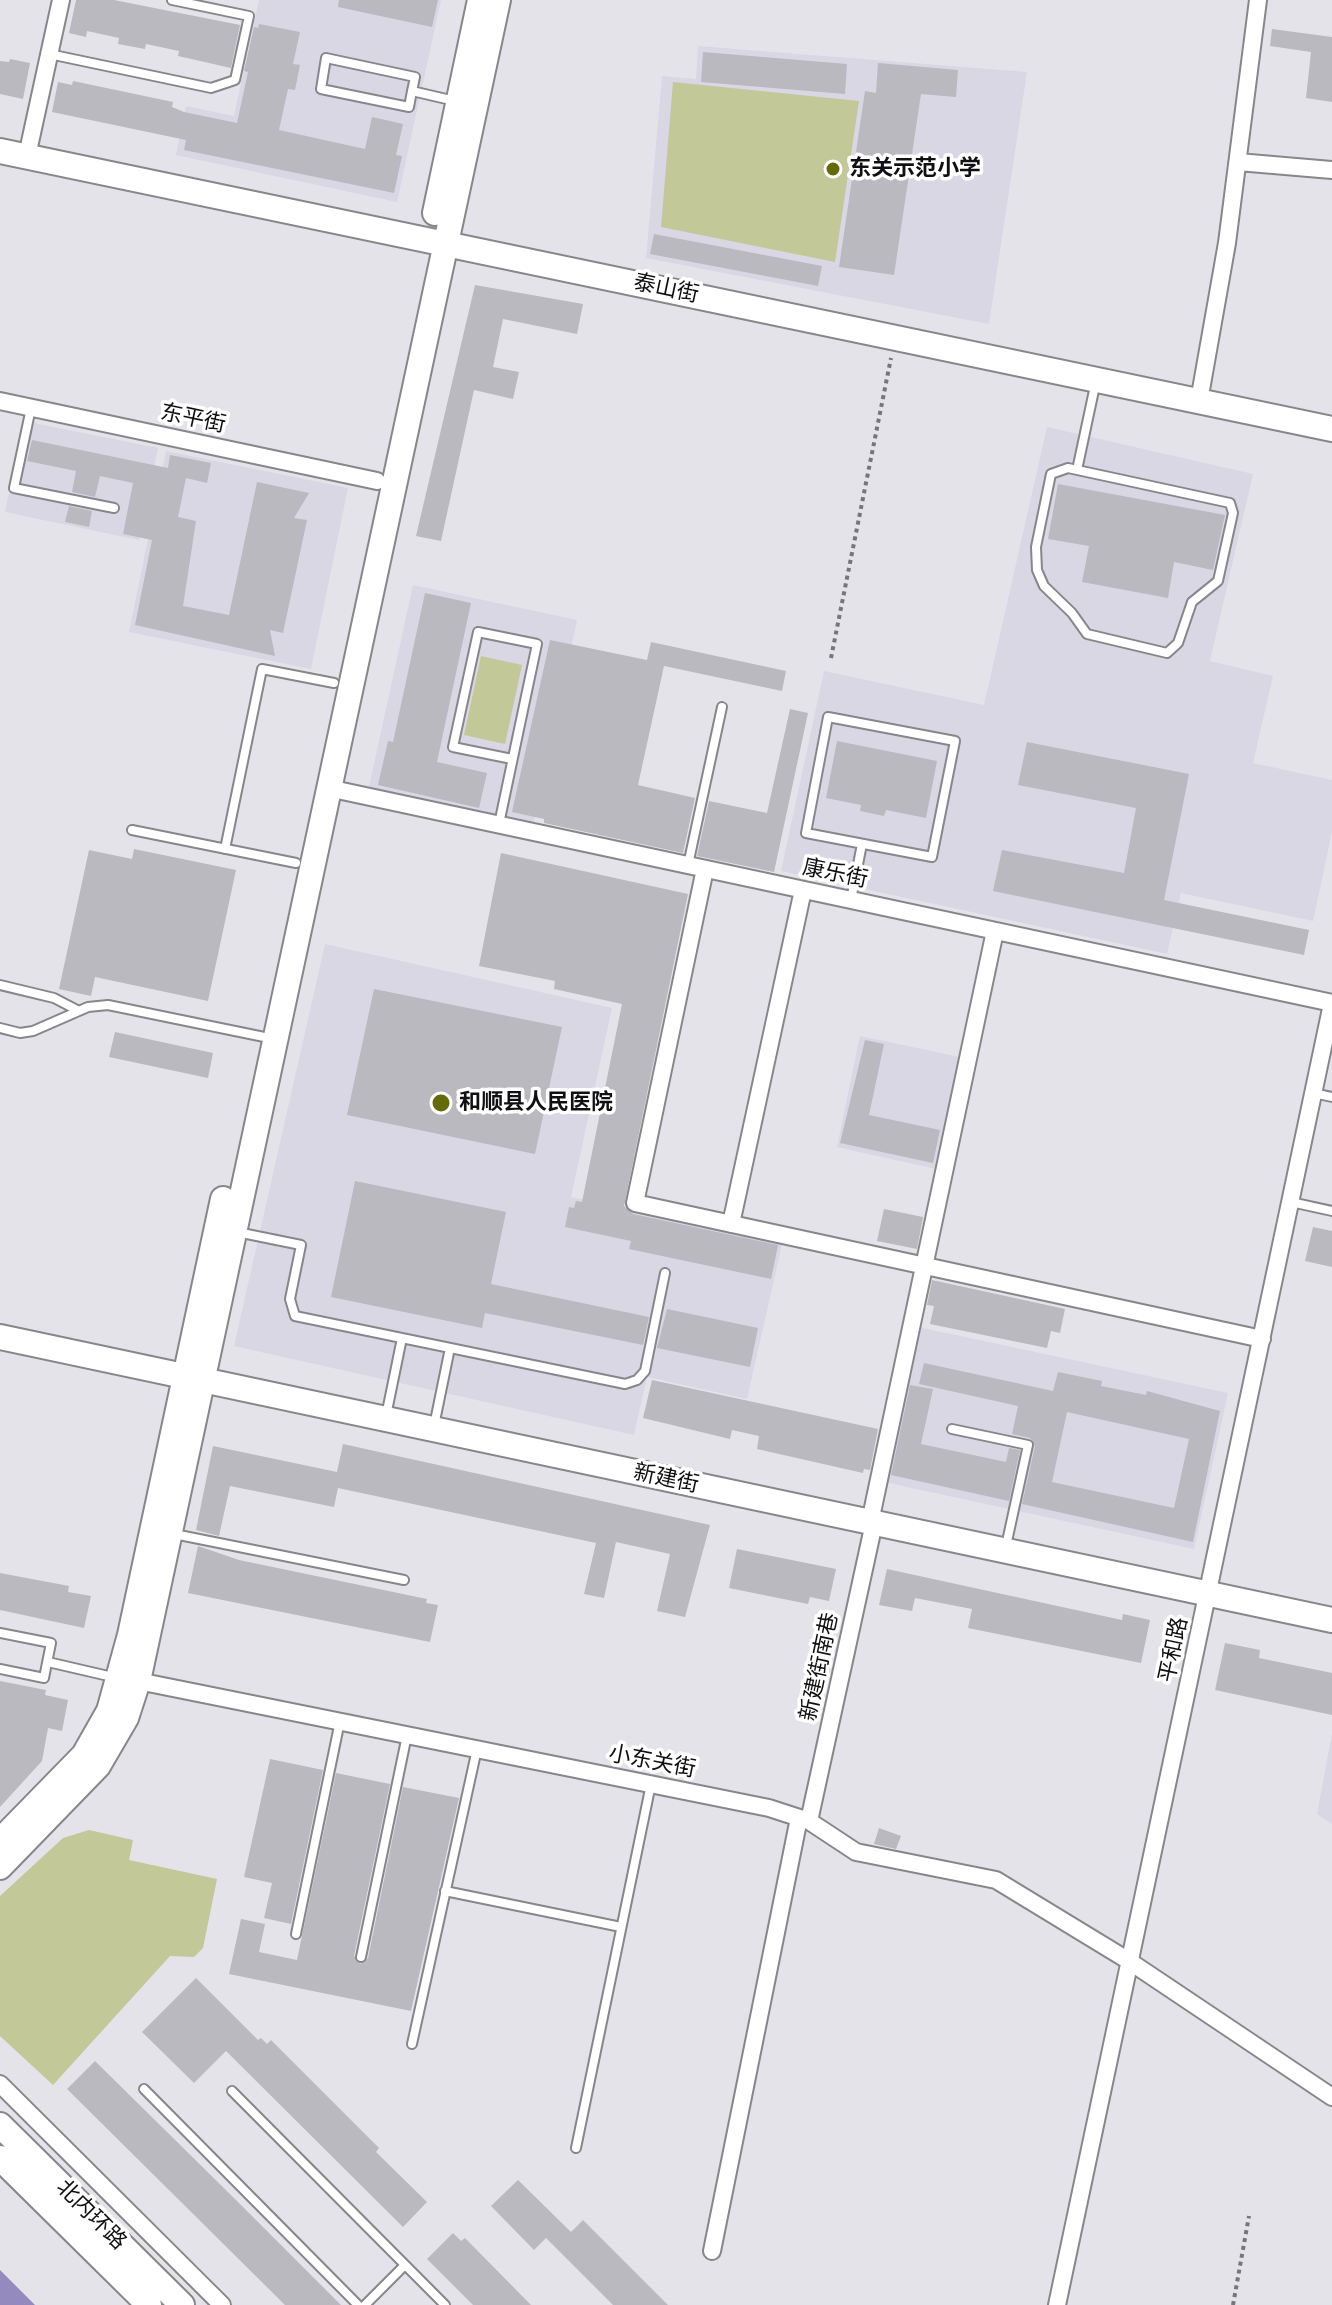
<!DOCTYPE html>
<html>
<head>
<meta charset="utf-8">
<style>
  body { margin:0 }
  canvas { display:block; background:#e4e3e9 }
</style>
</head>
<body>
<canvas width="1332" height="2305"></canvas>
<script>
const context = document.querySelector('canvas').getContext('2d');
context.lineJoin = 'round';
function fillPath(path, color) { context.fillStyle = color; context.fill(path, 'evenodd'); }
const shape = rows => new Path2D(rows.map(r => 'M' + r).join(''));
function strokePath(path, color, width, dash) { context.strokeStyle = color; context.lineWidth = width; context.lineCap = dash ? 'butt' : 'round'; context.setLineDash(dash || []); context.stroke(path); }
function label(font, color, halo, rows, align = 'center') {
  context.font = font + ' "Fira Sans","Noto Sans SC",sans-serif'; context.lineWidth = 7; context.setLineDash([]); context.textBaseline = 'middle'; context.strokeStyle = halo; context.fillStyle = color; for (const [text, x, y, turn = 0] of rows) {
    context.save(); context.translate(x, y); context.rotate((+turn || 0) * Math.PI / 180); context.textAlign = isNaN(turn) ? turn : align; if (halo) context.strokeText(text, 0, 0); context.fillText(text, 0, 0); context.restore();
  }
}
fillPath(shape([
  [259,0,441,0,397,202,176,155,186,106,234,116],
  [698,46,1027,72,989,324,646,258,662,76,696,79],
  [24,421,158,448,139,540,5,512],
  [1047,427,1253,474,1210,661,1273,676,1253,763,1332,780,1332,832,1313,921,1181,893,1167,954,781,871,824,671,984,705],
  [166,451,348,488,311,669,129,632],
  [413,585,577,620,534,822,369,787],
  [325,944,612,1008,571,1197,783,1240,747,1399,647,1377,634,1435,234,1346],
  [860,1036,960,1057,936,1169,837,1147],
  [918,1327,1228,1393,1194,1549,884,1482],
  [1332,1733,1332,1824,1317,1814]
]), '#d9d7e4');
fillPath(shape([
  [673,82,859,101,835,262,661,227],
  [481,656,522,665,505,744,464,735],
  [89,1830,133,1840,129,1860,217,1879,203,1948,194,1957,170,1956,53,2085,0,2036,0,1896,63,1838]
]), '#c2c898');
fillPath(shape([
  [0,2270,35,2305,0,2305]
]), '#958abe');
fillPath(shape([
  [76,0,114,0,240,25,231,68,178,56,179,51,146,44,145,49,118,44,119,38,87,31,86,37,69,33],
  [339,0,438,0,432,27,338,7],
  [259,24,300,32,293,64,300,65,295,90,288,89,279,130,365,149,372,117,403,124,396,155,402,156,394,193,184,150,186,140,52,112,58,82,72,85,73,81,173,102,172,107,184,112,237,123,248,72,244,71,254,27,258,28],
  [1272,29,1332,37,1332,102,1306,98,1311,52,1270,46],
  [703,52,847,64,845,94,701,82],
  [10,59,30,63,23,99,0,94,0,61,9,62],
  [878,63,958,70,956,97,921,94,894,275,839,267,865,91,876,93],
  [654,234,822,266,818,286,650,254],
  [475,285,583,304,577,334,503,319,493,367,519,372,513,399,474,390,441,541,416,536],
  [32,440,168,468,170,455,211,463,207,483,186,478,178,517,196,521,183,606,229,615,257,482,309,493,294,518,307,520,283,633,270,630,275,656,135,625,152,540,123,534,133,483,100,476,95,497,72,492,76,471,27,461],
  [1058,484,1225,515,1213,570,1174,562,1168,598,1082,582,1089,546,1048,539],
  [69,506,92,511,89,527,65,522],
  [425,593,471,603,437,762,487,773,479,808,378,785,388,741,393,742],
  [550,640,647,660,651,642,786,671,782,691,664,666,638,785,695,798,683,853,544,823,544,819,512,812],
  [790,709,808,713,774,872,697,856,709,801,767,813],
  [837,741,937,761,926,818,886,810,884,816,860,811,861,805,826,798],
  [1027,742,1189,774,1164,900,1309,930,1304,955,993,891,1002,850,1124,873,1136,808,1018,785],
  [134,849,236,870,208,1001,95,977,91,996,59,989,89,850,132,859],
  [501,853,688,894,624,1206,633,1214,778,1245,771,1279,629,1249,631,1241,565,1227,569,1207,574,1208,576,1201,582,1202,622,1004,554,989,555,981,479,966],
  [374,989,562,1027,535,1154,347,1115],
  [115,1032,213,1053,208,1078,109,1057],
  [865,1040,884,1044,869,1115,940,1130,933,1163,840,1143],
  [355,1181,506,1212,491,1284,649,1317,643,1345,485,1313,482,1328,331,1297],
  [884,1209,923,1217,917,1249,877,1241],
  [1313,1227,1332,1231,1332,1267,1305,1261],
  [932,1280,1065,1309,1060,1333,1051,1331,1047,1348,930,1324,934,1306,927,1305],
  [667,1309,758,1328,750,1367,657,1348],
  [924,1363,1053,1391,1058,1372,1102,1381,1101,1386,1146,1395,1147,1391,1220,1411,1193,1542,1022,1504,1035,1446,1030,1438,1012,1434,1018,1406,919,1384],
  [1067,1412,1189,1439,1174,1508,1052,1482],
  [652,1380,878,1429,870,1470,864,1469,863,1473,757,1449,759,1436,732,1430,730,1439,643,1418],
  [910,1385,933,1389,921,1444,1006,1462,1009,1448,1020,1450,1009,1501,891,1475],
  [343,1444,710,1525,685,1617,657,1611,670,1554,616,1542,604,1598,584,1594,596,1543,338,1488,334,1507,230,1486,219,1536,196,1530,213,1446,337,1472],
  [198,1546,239,1560,427,1599,426,1603,438,1605,430,1642,188,1593],
  [737,1549,836,1569,829,1601,810,1597,808,1604,729,1588],
  [887,1569,1122,1620,1123,1614,1150,1620,1141,1663,968,1628,972,1609,915,1598,912,1611,879,1605],
  [0,1573,69,1586,68,1592,91,1596,84,1628,0,1610],
  [1225,1643,1260,1650,1259,1658,1332,1673,1332,1715,1215,1690],
  [0,1681,46,1690,45,1695,68,1700,62,1731,48,1728,42,1761,0,1807],
  [270,1759,323,1770,291,1924,264,1918,272,1883,244,1877],
  [336,1773,390,1784,354,1956,360,1964,368,1958,403,1787,459,1798,411,2011,229,1974,241,1919,265,1924,259,1952,297,1960],
  [879,1828,901,1836,896,1849,874,1844],
  [196,1978,258,2040,261,2038,267,2044,271,2040,379,2148,376,2152,427,2202,403,2227,226,2051,194,2083,142,2032],
  [95,2061,238,2202,341,2305,285,2305,67,2089],
  [518,2180,571,2232,583,2220,668,2305,613,2305,546,2238,534,2250,491,2206],
  [453,2233,461,2241,465,2238,531,2305,473,2305,427,2259]
]), '#bab9bf');
const lane = shape([
  [49,54,211,88,235,80,249,16,172,0],
  [412,91,415,77,326,58,321,89,409,107,412,91,455,101],
  [31,408,14,488,114,508],
  [1068,468,1230,503,1233,513,1218,581,1192,602,1178,643,1167,653,1087,634,1072,613,1044,586,1037,570,1036,547,1051,474,1068,468],
  [1077,470,1096,381],
  [828,717,955,741,932,857,806,833,828,717],
  [499,824,537,644,478,632,453,747,512,759],
  [132,830,296,863],
  [225,849,262,669,334,683],
  [688,865,722,707],
  [851,900,862,844],
  [0,985,54,998,79,1011],
  [0,1028,20,1033,33,1031,88,1007,108,1005,274,1039],
  [1313,1093,1332,1097],
  [1291,1202,1332,1211],
  [237,1232,301,1245,290,1299,295,1316,625,1384,637,1380,645,1371,665,1273],
  [386,1416,402,1338],
  [434,1426,450,1348],
  [952,1429,1028,1445,1006,1546],
  [174,1534,404,1580],
  [0,1633,51,1643,44,1678,0,1669],
  [48,1662,117,1678],
  [445,1891,621,1927],
  [296,1934,340,1721],
  [361,1957,407,1735],
  [412,2044,477,1749],
  [144,2089,358,2305],
  [232,2091,445,2305],
  [576,2148,651,1784],
  [365,2305,405,2265]
]);
const street = shape([
  [27,156,61,0],
  [1238,162,1332,170],
  [0,401,377,481],
  [1199,401,1227,243,1258,0],
  [328,788,1332,1003],
  [705,869,635,1203,1262,1339],
  [731,1224,803,890],
  [870,1522,995,931],
  [138,1681,769,1808,809,1821,856,1852,996,1880,1129,1961,1332,2097],
  [809,1821,874,1523],
  [0,2084,222,2305],
  [712,2251,799,1818],
  [1057,2305,1332,1004]
]);
const secondary = shape([
  [0,151,1332,429],
  [435,213,480,0],
  [0,1337,1332,1620],
  [0,1841,84,1755,109,1711,130,1635,223,1199],
  [0,1867,98,1766,126,1718,138,1681,498,0],
  [0,2125,182,2305],
  [0,2158,149,2305]
]);
strokePath(lane, '#87868b', 12);
strokePath(street, '#87868b', 20);
strokePath(secondary, '#87868b', 28);
strokePath(shape([
  [831,658,891,358],
  [1233,2305,1249,2216]
]), '#76767a', 4, [4, 4]);
strokePath(lane, '#fff', 8);
strokePath(street, '#fff', 16);
strokePath(secondary, '#fff', 24);
for (const [x, y, r, color] of [
  [833,169,8,"#646909"],
  [441,1103,10,"#646909"]
]) { const dot = new Path2D(); dot.arc(x, y, r, 0, 2 * Math.PI); context.fillStyle = color; context.fill(dot); strokePath(dot, '#fff', 3); }
label('bold 22px', '#101012', '#fff', [
  ["东关示范小学",849,169],
  ["和顺县人民医院",459,1103]
], 'left');
label('22px', '#101012', '#fff', [
  ["泰山街",666,289,12],
  ["东平街",193,419,12],
  ["康乐街",835,874,12],
  ["新建街",666,1479,12],
  ["平和路",1174,1650,-78],
  ["新建街南巷",820,1667,-78],
  ["小东关街",652,1762,11],
  ["北内环路",91,2215,45]
]);
</script>
</body>
</html>
